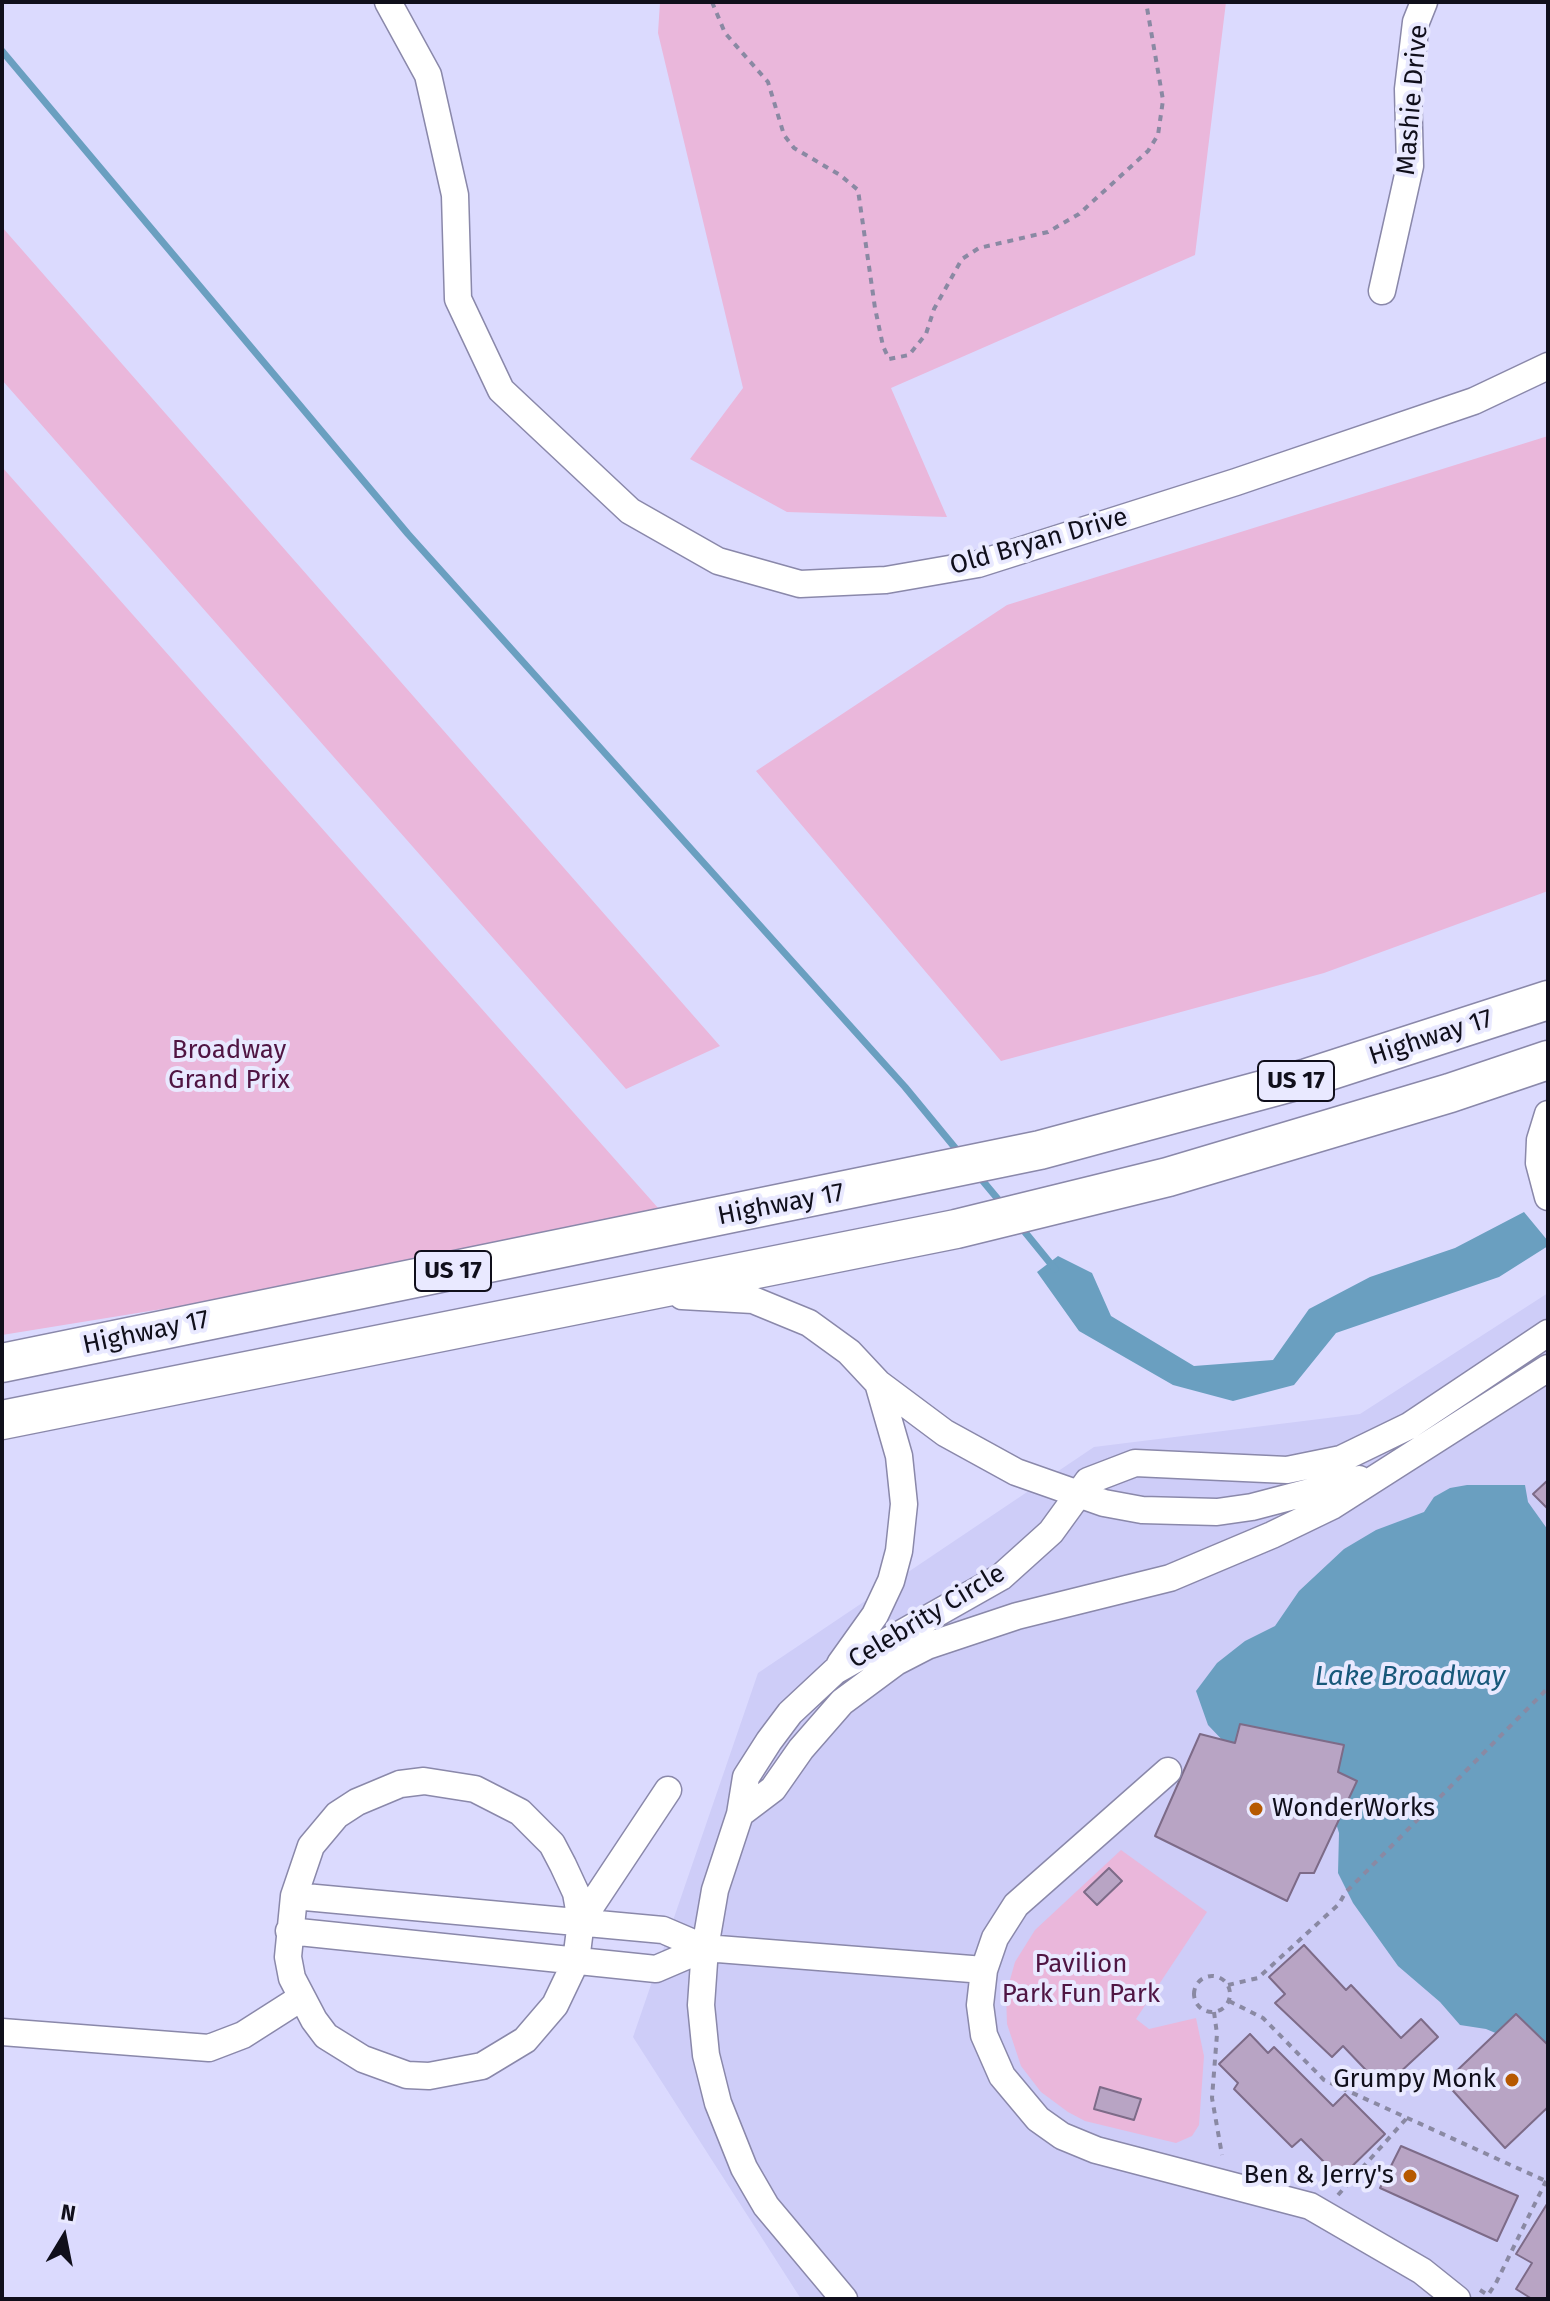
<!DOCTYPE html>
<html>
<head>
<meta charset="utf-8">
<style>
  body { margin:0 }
  #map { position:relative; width:1550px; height:2301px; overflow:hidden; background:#dbdafe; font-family:"Fira Sans",sans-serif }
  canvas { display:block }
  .frame { position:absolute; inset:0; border:4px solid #100f1b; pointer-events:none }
  .north { position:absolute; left:24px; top:2197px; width:80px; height:80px; -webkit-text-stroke:6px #e9e9ff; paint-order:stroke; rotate:10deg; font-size:22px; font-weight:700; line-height:32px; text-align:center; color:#100f1b }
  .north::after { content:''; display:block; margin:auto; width:28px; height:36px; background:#100f1b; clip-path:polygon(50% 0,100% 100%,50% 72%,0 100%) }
</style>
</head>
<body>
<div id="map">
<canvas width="1550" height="2301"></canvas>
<div class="frame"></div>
<div class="north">N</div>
</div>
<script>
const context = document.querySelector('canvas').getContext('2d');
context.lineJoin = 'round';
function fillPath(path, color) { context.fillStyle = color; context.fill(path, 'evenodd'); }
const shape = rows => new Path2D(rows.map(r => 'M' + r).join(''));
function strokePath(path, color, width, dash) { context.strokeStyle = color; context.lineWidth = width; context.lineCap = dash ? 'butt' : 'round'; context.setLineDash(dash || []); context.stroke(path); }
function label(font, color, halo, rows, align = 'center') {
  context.font = font + ' "Fira Sans",sans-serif'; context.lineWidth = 8; context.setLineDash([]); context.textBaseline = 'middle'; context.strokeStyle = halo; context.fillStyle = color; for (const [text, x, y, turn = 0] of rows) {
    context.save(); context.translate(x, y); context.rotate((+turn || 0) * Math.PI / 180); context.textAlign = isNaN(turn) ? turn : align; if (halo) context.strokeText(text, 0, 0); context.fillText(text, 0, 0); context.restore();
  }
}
fillPath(shape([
  [1548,1293,1548,2299,801,2299,633,2037,758,1673,1094,1447,1360,1414]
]), '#cecdf8');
fillPath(shape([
  [660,2,1226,2,1195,255,891,388,947,517,787,512,690,459,743,388,658,33],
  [2,228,2,227,720,1046,626,1089,2,380],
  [1548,436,1548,891,1324,973,1001,1061,756,771,1007,605],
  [2,467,674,1226,2,1335],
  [1121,1850,1207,1912,1136,2019,1149,2029,1196,2018,1204,2056,1199,2125,1192,2136,1176,2143,1085,2121,1068,2112,1041,2092,1021,2066,1007,2024,1006,1994,1015,1962,1035,1930]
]), '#eab7db');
fillPath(shape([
  [1524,1212,1548,1241,1548,1246,1499,1277,1336,1333,1294,1385,1233,1401,1173,1385,1079,1331,1037,1272,1058,1256,1092,1273,1111,1316,1194,1366,1273,1360,1309,1309,1370,1277,1455,1248],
  [1467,1485,1525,1485,1528,1502,1548,1530,1548,2069,1517,2042,1486,2029,1460,2025,1440,2002,1398,1966,1353,1903,1338,1873,1339,1833,1326,1790,1227,1745,1208,1725,1196,1691,1217,1663,1245,1641,1275,1626,1299,1591,1344,1549,1376,1530,1424,1512,1434,1497,1450,1488]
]), '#6a9fc0');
strokePath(shape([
  [2,51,408,534,905,1087,961,1155],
  [977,1174,1002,1204],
  [1020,1226,1055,1269]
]), '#6a9fc0', 7);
const building = shape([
  [1548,1480,1548,1509,1533,1494,1548,1480],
  [1240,1724,1344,1745,1338,1772,1357,1781,1314,1873,1300,1873,1287,1901,1155,1836,1200,1734,1235,1743,1240,1724],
  [1109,1868,1122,1881,1097,1905,1084,1892,1109,1868],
  [1304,1945,1346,1990,1351,1985,1401,2038,1421,2019,1438,2037,1383,2088,1343,2046,1332,2057,1275,2003,1285,1994,1269,1977,1304,1945],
  [1516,2014,1548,2045,1548,2107,1505,2148,1445,2082,1516,2014],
  [1250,2034,1268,2053,1274,2047,1333,2106,1345,2094,1385,2134,1340,2178,1301,2139,1292,2147,1234,2089,1238,2083,1219,2064,1250,2034],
  [1100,2087,1141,2099,1134,2120,1094,2109,1100,2087],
  [1401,2146,1518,2196,1497,2241,1380,2188,1401,2146],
  [1547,2204,1548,2299,1532,2299,1516,2289,1532,2263,1516,2254,1547,2204]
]);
fillPath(building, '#b8a4c4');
strokePath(building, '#7d6b88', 2);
const minor = shape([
  [388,2,428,75,455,195,458,299,501,390,630,511,718,561,800,584,886,580,978,564,1236,482,1474,401,1548,366],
  [1382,291,1410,166,1408,89,1416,22,1424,2],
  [1548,1114,1540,1140,1539,1163,1548,1197],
  [682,1296,753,1300,809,1323,849,1352,878,1383,945,1433,1016,1472,1104,1503,1142,1510,1217,1512,1252,1507,1359,1479],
  [840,1664,875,1615,891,1581,899,1551,904,1504,899,1456,878,1383],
  [1168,1771,1016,1905,995,1938,984,1970,980,2005,984,2035,1002,2076,1038,2119,1062,2136,1096,2150,1310,2206,1422,2271,1457,2299],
  [740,1814,773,1789,801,1749,842,1702,896,1662,927,1646,1017,1616,1170,1578,1272,1535,1332,1506,1548,1368],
  [294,1896,663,1930,705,1948,984,1970],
  [581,1921,576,1893,563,1865,552,1844,520,1812,475,1789,424,1781,400,1784,357,1802,337,1815,311,1846,294,1896,288,1957,292,1978,314,2020,326,2036,363,2059,407,2075,429,2076,482,2066,525,2040,555,2005,576,1961,581,1921,668,1790],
  [289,1931,656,1969,705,1948],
  [2,2032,209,2048,243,2035,301,1998],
  [844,2299,766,2206,744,2168,718,2103,706,2055,701,2005,705,1948,715,1890,740,1814,746,1777,769,1741,790,1713,835,1671,1001,1577,1051,1532,1088,1481,1135,1463,1287,1470,1341,1459,1409,1426,1548,1333]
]);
const highway = shape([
  [2,1363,1040,1150,1307,1078,1548,1000],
  [2,1420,956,1229,1168,1177,1450,1093,1548,1060]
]);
strokePath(minor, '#8a88aa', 29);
strokePath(highway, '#8a88aa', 41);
strokePath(shape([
  [712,2,725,33,768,82,784,135,794,148,840,175,858,190,875,308,883,346,889,359,909,355,926,334,934,309,962,259,979,248,1048,232,1079,214,1148,151,1158,135,1163,100,1146,2],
  '1194 1994a18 18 0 1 1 36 0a18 18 0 1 1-36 0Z',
  [1228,1985,1258,1978,1339,1904,1345,1893,1548,1688],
  [1229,2001,1263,2018,1324,2080,1548,2182],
  [1214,2012,1217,2034,1212,2098,1222,2155],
  [1338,2195,1406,2119],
  [1480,2290,1488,2295,1496,2283,1546,2181]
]), '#8a89a3', 4, [6, 6]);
strokePath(minor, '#fff', 26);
strokePath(highway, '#fff', 38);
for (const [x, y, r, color] of [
  [1256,1809,8,"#b65901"],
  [1512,2080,8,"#b65901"],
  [1410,2176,8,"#b65901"]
]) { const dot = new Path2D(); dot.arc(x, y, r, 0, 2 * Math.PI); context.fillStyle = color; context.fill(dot); strokePath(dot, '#e9e9ff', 3); }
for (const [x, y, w] of [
  [1296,1081,76],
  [453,1271,76]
]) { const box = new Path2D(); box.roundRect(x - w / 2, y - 20, w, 40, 6); context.fillStyle = '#e9e9ff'; context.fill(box); strokePath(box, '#100f1b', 2); }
label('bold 24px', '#100f1b', null, [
  ["US 17",1296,1081],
  ["US 17",453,1271]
]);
label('26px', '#100f1b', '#e9e9ff', [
  ["Mashie Drive",1413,100,-85],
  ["Old Bryan Drive",1039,542,-16],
  ["Highway 17",1431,1038,-18],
  ["Highway 17",781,1205,-11],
  ["Highway 17",146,1333,-12],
  ["Celebrity Circle",927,1617,-31]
]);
label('26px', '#501543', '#e9e9ff', [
  ["Broadway",229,1051],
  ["Grand Prix",229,1081],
  ["Pavilion",1081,1965],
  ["Park Fun Park",1081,1995]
]);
label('26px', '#100f1b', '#e9e9ff', [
  ["WonderWorks",1272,1809,"left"],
  ["Grumpy Monk",1496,2080],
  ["Ben & Jerry's",1394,2176]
], 'right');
label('italic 28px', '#18587a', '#e9e9ff', [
  ["Lake Broadway",1410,1677]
]);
</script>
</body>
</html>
